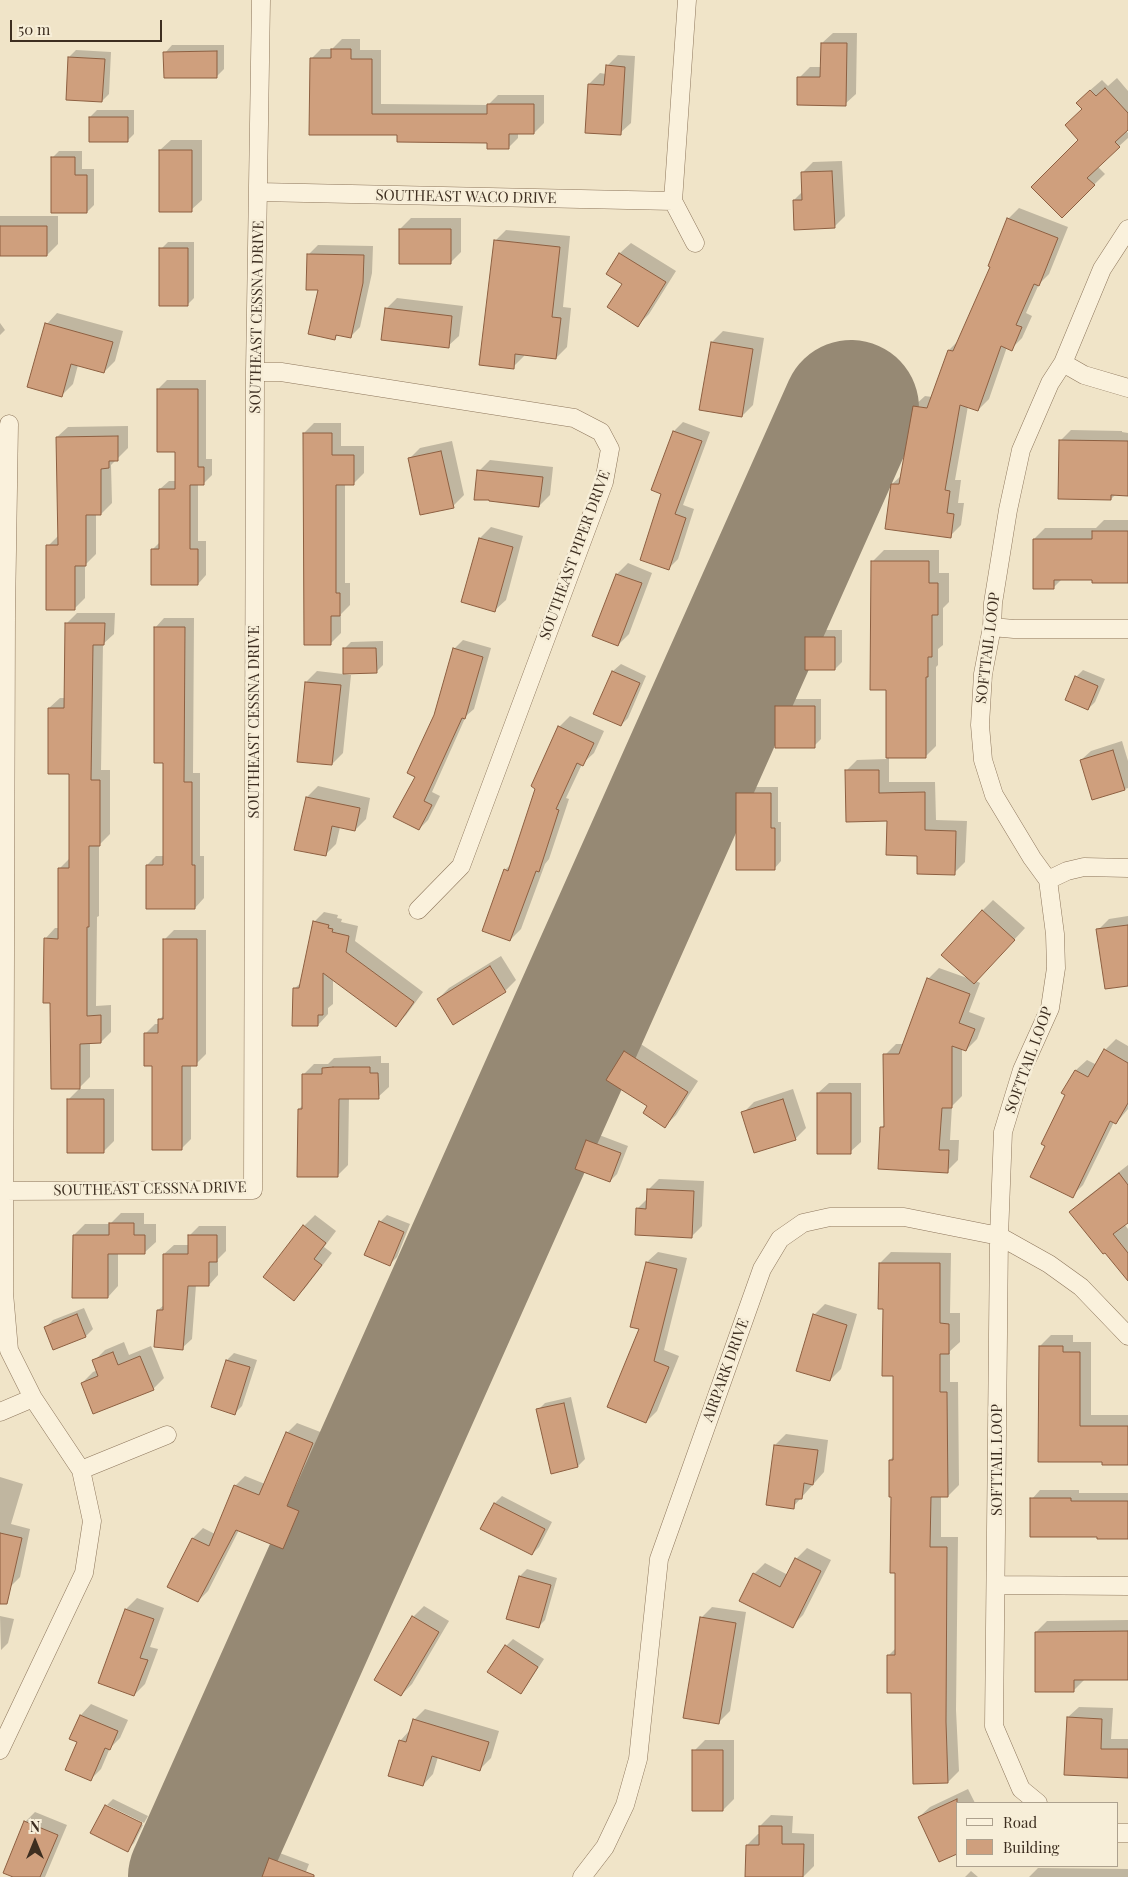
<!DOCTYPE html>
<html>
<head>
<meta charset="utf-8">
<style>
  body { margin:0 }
  #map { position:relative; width:1128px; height:1877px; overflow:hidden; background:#f0e4c8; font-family:"Playfair Display",serif }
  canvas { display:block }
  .legend { position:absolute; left:956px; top:1802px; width:162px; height:65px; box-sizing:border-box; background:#f7eed8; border:1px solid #ada18e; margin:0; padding:6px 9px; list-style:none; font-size:15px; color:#3d2e20 }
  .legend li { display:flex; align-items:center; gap:10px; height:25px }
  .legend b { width:25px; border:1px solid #ada18e }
  .north { position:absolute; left:10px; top:1817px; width:50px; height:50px; -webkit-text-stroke:4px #f7eed8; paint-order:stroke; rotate:0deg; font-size:14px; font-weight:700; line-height:20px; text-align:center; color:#3d2e20 }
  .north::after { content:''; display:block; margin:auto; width:18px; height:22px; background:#3d2e20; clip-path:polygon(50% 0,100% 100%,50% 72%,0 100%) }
  .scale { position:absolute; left:10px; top:20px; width:152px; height:22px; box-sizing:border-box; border:2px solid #3d2e20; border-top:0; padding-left:6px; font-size:15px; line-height:18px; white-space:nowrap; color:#3d2e20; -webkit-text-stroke:4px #f7eed8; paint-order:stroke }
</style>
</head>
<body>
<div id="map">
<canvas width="1128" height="1877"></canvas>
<ul class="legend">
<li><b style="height:6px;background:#faf1dc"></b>Road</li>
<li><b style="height:14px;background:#cf9f7d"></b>Building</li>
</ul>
<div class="north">N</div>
<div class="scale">50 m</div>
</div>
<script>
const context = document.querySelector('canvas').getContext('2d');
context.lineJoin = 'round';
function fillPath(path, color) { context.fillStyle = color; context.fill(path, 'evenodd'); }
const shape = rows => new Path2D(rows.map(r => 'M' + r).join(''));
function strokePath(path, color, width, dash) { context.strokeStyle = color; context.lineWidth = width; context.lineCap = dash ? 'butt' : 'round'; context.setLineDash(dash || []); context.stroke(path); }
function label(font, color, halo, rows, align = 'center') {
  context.font = font + ' "Playfair Display",serif'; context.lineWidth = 5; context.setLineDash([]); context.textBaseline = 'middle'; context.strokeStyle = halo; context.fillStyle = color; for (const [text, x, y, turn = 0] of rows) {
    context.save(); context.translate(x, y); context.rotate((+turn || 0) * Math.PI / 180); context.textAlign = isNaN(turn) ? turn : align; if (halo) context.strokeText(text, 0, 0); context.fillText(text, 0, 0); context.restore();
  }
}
fillPath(shape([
  [833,33,857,33,856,94,845,104,799,78,810,67,822,67,822,43],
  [342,39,360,39,360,50,381,50,381,104,488,105,498,95,544,95,544,123,534,133,518,133,518,138,508,148,488,142,398,134,310,134,311,59,321,49,332,49],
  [172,45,224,45,224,69,217,76,165,53],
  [76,50,111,52,109,94,102,101,69,57],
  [618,55,635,56,631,123,620,133,589,84,600,73,606,74,607,66],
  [1117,78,1128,91,1128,129,1126,131,1128,133,1128,138,1097,166,1105,174,1062,216,1080,140,1083,109,1088,92,1102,80,1108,86],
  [97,110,134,110,134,134,127,141,90,117],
  [171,140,202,140,202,200,191,210,160,150],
  [59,151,82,151,82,169,94,169,94,205,87,212,52,158],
  [842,161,845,216,834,227,794,200,803,191,802,173,813,162],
  [1019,208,1068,227,1049,274,1039,284,1026,313,1032,316,1022,338,1011,349,1007,347,989,399,978,410,968,406,955,480,961,480,958,503,964,503,961,525,950,536,892,484,902,475,914,406,925,396,932,397,949,350,960,339,992,267,1008,219],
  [0,216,58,216,58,244,47,255,0,255],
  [411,218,461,218,461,252,450,263,400,229],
  [506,230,570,236,563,307,571,308,567,347,556,358,524,354,524,356,513,367,495,241],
  [168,242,194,242,194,298,187,305,161,249],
  [631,243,676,271,649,314,638,325,623,283,608,273,620,253],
  [318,245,373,246,372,273,360,327,350,337,339,334,334,338,308,255],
  [397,298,463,306,459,336,448,346,386,309],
  [57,313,123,331,115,361,104,372,78,365,73,384,62,395,47,324],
  [0,323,5,330,0,335],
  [723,331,764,338,753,405,742,416,712,342],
  [167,380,206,380,206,459,212,459,212,475,203,484,198,484,198,541,206,541,206,575,198,584,152,550,160,542,160,489,169,481,176,481,176,451,158,389],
  [683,422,710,432,683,505,694,509,678,559,669,568,663,493,652,489,674,431],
  [314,423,341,423,341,446,364,446,364,473,354,483,345,483,345,583,350,583,350,605,341,614,341,633,331,643,304,433],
  [128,426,128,448,111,465,112,503,101,514,96,514,96,554,85,565,85,598,74,609,48,546,59,535,57,437,68,427],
  [1071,430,1122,431,1122,432,1128,433,1128,495,1116,494,1111,499,1060,441],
  [452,441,464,495,453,506,409,459,420,448],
  [490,460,553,467,550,495,539,506,479,471],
  [1104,520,1128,520,1128,582,1093,579,1062,579,1054,587,1034,539,1045,528,1096,528],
  [491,527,523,536,506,600,495,610,462,602,480,538],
  [884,550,939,550,939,573,949,573,949,602,943,608,943,645,938,649,938,665,936,667,936,746,925,757,889,757,889,782,935,782,936,820,967,821,965,862,954,873,919,855,846,771,857,760,887,759,887,688,873,561],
  [628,563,652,573,629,634,618,645,594,636,617,574],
  [77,613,115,613,114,634,103,644,101,770,110,770,110,834,99,845,99,916,97,917,96,1006,111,1005,111,1032,101,1042,90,1042,90,1077,80,1087,51,1002,45,939,55,928,59,928,59,869,69,859,70,772,49,708,60,698,66,698,67,623],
  [164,618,194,618,193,773,200,773,200,856,204,856,204,898,195,908,147,865,156,856,164,856,164,762,155,628],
  [814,630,842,630,842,662,835,669,807,637],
  [463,640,491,648,474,709,466,716,432,792,440,796,428,820,419,829,416,776,454,649],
  [383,641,383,665,376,672,344,649,351,642],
  [621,664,646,676,628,718,621,725,595,714,613,671],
  [1083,670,1105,679,1095,702,1088,709,1076,677],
  [317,671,351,675,343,753,332,764,306,682],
  [783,699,821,699,821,739,814,746,776,706],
  [570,716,604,731,594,753,582,764,566,798,569,799,549,859,545,864,521,929,510,940,505,870,512,863,559,727],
  [1122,741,1128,761,1128,788,1093,799,1081,760,1091,751],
  [318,786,370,798,366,819,355,830,340,827,336,844,325,855,307,797],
  [744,787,778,787,778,822,781,822,781,861,774,869,737,794],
  [993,900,1025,928,976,981,980,983,969,1012,985,1018,977,1039,966,1050,962,1049,962,1096,952,1106,950,1140,959,1140,958,1160,947,1171,882,1127,885,1124,885,1055,896,1044,904,1044,928,979,939,968,970,979,982,911],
  [324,912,338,915,337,918,342,919,341,922,358,926,355,941,423,992,406,1015,396,1025,333,979,333,1004,328,1008,328,1014,318,1025,294,989,302,982,314,922],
  [1128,916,1128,984,1098,930,1109,919],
  [174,930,206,930,206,1054,196,1064,191,1064,191,1139,181,1149,145,1034,155,1024,159,1024,159,1020,164,1015,164,940],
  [501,956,516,980,505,991,438,999,449,988],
  [1116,1039,1128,1046,1128,1109,1116,1123,1114,1122,1083,1185,1072,1196,1047,1145,1067,1095,1063,1093,1076,1070,1087,1060,1097,1065,1105,1050],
  [636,1041,698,1081,676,1115,665,1126,649,1106,625,1052],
  [381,1056,381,1063,389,1063,389,1087,378,1097,349,1098,348,1165,337,1176,299,1109,303,1105,303,1075,314,1064,328,1064,334,1058],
  [829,1083,861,1083,861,1142,850,1152,818,1093],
  [79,1089,114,1089,114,1141,103,1152,68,1100],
  [793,1089,806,1128,795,1139,743,1113,754,1102],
  [594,1133,628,1146,617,1174,610,1181,576,1168,587,1140],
  [1128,1165,1128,1221,1124,1224,1128,1229,1128,1279,1071,1212,1082,1201],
  [659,1179,704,1181,702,1226,691,1237,637,1209,648,1198,648,1190],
  [121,1213,144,1213,144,1224,156,1224,156,1242,145,1252,118,1252,118,1286,108,1297,74,1235,85,1224,110,1224],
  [315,1215,336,1231,324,1247,332,1253,305,1288,294,1299,265,1277,304,1226],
  [387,1215,410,1224,397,1257,390,1264,380,1222],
  [199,1226,226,1226,226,1251,218,1259,218,1275,209,1285,196,1285,192,1339,182,1348,158,1310,164,1305,164,1254,174,1245,189,1245,189,1236],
  [658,1252,687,1258,664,1350,679,1356,657,1411,646,1422,640,1328,647,1262],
  [891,1252,951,1253,950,1313,960,1313,960,1342,950,1351,950,1382,958,1382,959,1485,948,1496,941,1496,941,1537,958,1537,956,1710,959,1771,948,1782,912,1692,888,1656,896,1648,897,1572,890,1460,894,1456,894,1375,884,1308,880,1263],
  [825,1304,857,1314,841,1369,830,1380,814,1315],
  [84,1308,93,1329,86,1336,54,1348,46,1327,53,1320],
  [1051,1335,1073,1335,1073,1342,1091,1342,1091,1415,1128,1415,1128,1463,1103,1461,1039,1460,1040,1346],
  [124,1342,129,1355,151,1346,164,1378,153,1389,82,1383,93,1372,98,1370,94,1361,105,1350],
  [234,1353,257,1360,242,1406,235,1413,227,1360],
  [571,1397,585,1459,578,1466,538,1410,545,1403],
  [297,1423,323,1433,297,1496,308,1501,293,1538,283,1548,239,1530,208,1591,198,1601,169,1586,193,1538,203,1528,215,1534,235,1486,245,1476,265,1484,287,1433],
  [786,1434,828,1440,824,1472,793,1507,775,1445],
  [0,1477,23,1484,11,1524,30,1529,20,1577,10,1587,0,1584],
  [1040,1490,1079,1490,1079,1493,1128,1493,1128,1537,1032,1499],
  [502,1496,552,1522,539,1547,532,1554,482,1529,495,1503],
  [807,1548,831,1560,803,1615,792,1626,754,1574,765,1563,788,1575,796,1559],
  [527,1569,557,1578,545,1620,538,1627,520,1576],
  [137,1598,164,1608,150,1647,158,1649,145,1684,134,1695,99,1682,126,1609],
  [424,1606,449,1621,412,1684,401,1695,413,1617],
  [712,1607,746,1612,730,1711,719,1722,701,1618],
  [0,1616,14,1619,8,1643,1,1650],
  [1128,1620,1128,1679,1085,1679,1074,1690,1036,1632,1047,1621],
  [513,1639,544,1659,527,1685,520,1692,506,1646],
  [91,1704,128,1720,120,1738,110,1748,101,1769,90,1780,79,1741,81,1715],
  [1079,1707,1113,1708,1111,1739,1128,1739,1128,1777,1068,1717],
  [425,1709,499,1731,491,1758,480,1769,438,1757,433,1774,423,1785,400,1741,411,1729,414,1720],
  [705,1740,734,1740,734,1799,723,1810,694,1751],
  [968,1789,975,1803,957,1803,919,1817,930,1807],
  [113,1799,148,1816,144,1823,107,1805],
  [107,1805,107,1807,143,1825,134,1843,127,1850,106,1806],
  [35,1812,67,1825,45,1877,11,1877,25,1822],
  [771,1815,793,1816,792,1833,814,1834,814,1866,803,1877,747,1877,747,1845,758,1834,760,1834,760,1826],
  [277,1852,309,1864,304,1877,263,1877,270,1859],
  [1038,1868,1128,1869,1128,1877,1029,1877],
  [971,1871,978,1877,965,1877]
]), '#0003');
strokePath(shape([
  [196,1877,851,408]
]), '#968974', 136);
const building = shape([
  [821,43,847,43,846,106,797,105,797,77,820,77,821,43],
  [331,49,351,49,351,59,372,59,372,114,487,114,487,104,534,104,534,134,509,134,509,149,487,149,487,143,397,142,397,135,309,135,310,58,331,58,331,49],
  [217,51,217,78,164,78,163,52,217,51],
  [68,57,105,59,102,102,66,100,68,57],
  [606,65,625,67,621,135,585,133,588,84,604,85,606,65],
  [1105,88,1128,113,1128,130,1115,142,1120,147,1087,178,1095,185,1062,218,1031,187,1078,140,1065,125,1082,109,1076,103,1090,90,1096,96,1105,88],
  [89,117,128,117,128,142,89,142,89,117],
  [159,150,192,150,192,212,159,212,159,150],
  [51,157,75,157,75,175,87,175,87,213,51,213,51,157],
  [832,171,835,228,794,230,793,200,802,200,801,172,832,171],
  [1007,218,1058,238,1039,286,1034,284,1016,325,1022,327,1012,351,1001,346,978,411,960,405,945,490,950,491,947,513,954,514,951,538,885,529,891,484,899,484,913,406,927,408,948,350,953,351,990,267,988,266,1007,218],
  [0,226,47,226,47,256,0,256,0,226],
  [399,229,451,229,451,264,399,264,399,229],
  [494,240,560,247,552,317,561,318,556,359,515,354,514,369,479,365,494,240],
  [159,248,188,248,188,306,159,306,159,248],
  [619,253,666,282,638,327,607,307,622,284,606,274,619,253],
  [307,254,364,255,363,283,351,338,336,335,335,340,308,334,318,290,306,290,307,254],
  [385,308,452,316,449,348,381,340,385,308],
  [45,323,113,342,104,373,71,364,62,397,27,387,45,323],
  [711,342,753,349,742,417,699,410,711,342],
  [157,389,198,389,198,467,204,467,204,485,190,485,190,549,198,549,198,585,151,585,151,549,159,549,159,489,175,489,175,452,157,452,157,389],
  [673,431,702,441,675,514,686,518,669,570,640,560,661,494,651,490,673,431],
  [303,433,332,433,332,455,354,455,354,485,336,485,336,593,340,593,340,616,331,616,331,645,304,645,303,433],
  [118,436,118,461,109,461,109,468,101,469,101,515,86,515,86,566,75,566,75,610,46,610,46,545,58,545,56,437,118,436],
  [1059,440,1128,441,1128,496,1111,495,1111,500,1058,499,1059,440],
  [441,451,454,508,420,515,408,458,441,451],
  [477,470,543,477,539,507,489,501,489,500,474,500,477,470],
  [1092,531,1128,531,1128,583,1092,583,1092,580,1054,580,1054,589,1033,589,1033,539,1092,539,1092,531],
  [479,538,513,547,495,612,461,602,479,538],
  [871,561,929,561,929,583,938,583,938,615,932,615,932,657,928,657,928,677,926,677,926,758,886,758,886,690,870,690,871,561],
  [616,574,642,583,618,646,592,636,616,574],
  [65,623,105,623,104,645,93,645,91,780,100,780,100,846,89,846,89,927,87,927,87,1016,101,1015,101,1043,80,1044,80,1089,51,1089,50,1003,43,1003,44,938,58,939,58,868,69,868,69,774,48,774,48,708,64,708,65,623],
  [154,627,185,627,184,782,192,782,192,865,195,865,195,909,146,909,146,865,163,865,163,763,154,763,154,627],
  [805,637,835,637,835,670,805,670,805,637],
  [343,648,376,648,377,673,343,674,343,648],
  [453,648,483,657,465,719,462,718,424,801,432,805,419,830,393,817,415,777,407,773,434,715,453,648],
  [612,671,640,683,621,726,593,714,612,671],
  [1075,676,1098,686,1088,710,1065,700,1075,676],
  [305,682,341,685,332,765,297,762,305,682],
  [775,706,815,706,815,748,775,748,775,706],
  [558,726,594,743,583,766,577,763,556,809,559,810,539,872,536,871,510,941,482,931,504,869,508,871,535,789,531,786,558,726],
  [1113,750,1125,790,1092,800,1080,760,1113,750],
  [845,770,879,770,879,793,925,792,925,830,956,831,955,875,917,874,917,856,886,855,887,821,846,822,845,770],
  [736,793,771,793,771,828,775,828,775,870,736,870,736,793],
  [306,797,360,808,355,831,332,826,326,856,294,850,306,797],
  [982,910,1015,940,974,984,941,955,982,910],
  [313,921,329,925,328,928,333,929,332,932,349,936,346,952,414,1002,396,1027,323,973,323,1015,318,1015,318,1026,292,1026,293,988,299,988,313,921],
  [1128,925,1128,986,1105,989,1096,929,1128,925],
  [163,939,197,939,197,1066,182,1066,182,1150,152,1150,152,1066,144,1066,144,1033,158,1033,158,1019,163,1019,163,939],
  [490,966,506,992,453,1025,437,999,490,966],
  [927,978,970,994,959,1023,975,1029,966,1051,952,1046,952,1108,942,1108,939,1150,949,1150,948,1173,878,1169,880,1127,884,1127,883,1054,899,1054,927,978],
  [1104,1049,1128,1063,1128,1103,1116,1124,1110,1121,1073,1198,1030,1177,1045,1146,1041,1144,1065,1095,1061,1093,1075,1070,1088,1077,1104,1049],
  [624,1051,688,1092,665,1128,643,1113,647,1106,606,1080,624,1051],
  [333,1067,370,1067,370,1073,378,1073,379,1099,339,1099,338,1177,297,1177,298,1109,302,1109,302,1074,322,1074,322,1068,333,1067],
  [817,1093,851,1093,851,1154,817,1154,817,1093],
  [67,1099,104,1099,104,1153,67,1153,67,1099],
  [783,1099,796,1140,754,1153,741,1112,783,1099],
  [586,1140,621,1153,610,1182,575,1169,586,1140],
  [1119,1173,1128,1185,1128,1223,1113,1234,1128,1253,1128,1281,1105,1253,1103,1254,1069,1212,1119,1173],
  [647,1189,694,1191,692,1238,635,1235,636,1208,646,1209,647,1189],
  [379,1221,404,1232,390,1266,364,1255,379,1221],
  [109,1223,134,1223,134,1235,145,1235,145,1254,108,1254,108,1298,72,1298,73,1235,109,1235,109,1223],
  [303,1225,326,1243,314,1259,322,1265,294,1301,263,1277,303,1225],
  [188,1235,217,1235,217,1262,209,1262,209,1286,188,1286,183,1350,154,1347,157,1310,163,1310,163,1254,188,1254,188,1235],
  [646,1262,677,1269,654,1361,669,1367,646,1423,607,1407,639,1329,630,1327,646,1262],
  [879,1263,940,1263,940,1323,949,1324,949,1354,940,1354,940,1392,947,1392,948,1497,931,1497,930,1547,947,1547,946,1722,948,1783,913,1784,911,1693,887,1693,887,1655,895,1655,895,1573,890,1573,891,1497,889,1497,889,1460,893,1460,893,1376,882,1376,883,1309,878,1309,879,1263],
  [77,1314,86,1337,53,1350,44,1327,77,1314],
  [813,1314,847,1325,830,1381,796,1371,813,1314],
  [1039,1346,1063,1346,1063,1352,1080,1352,1080,1426,1128,1426,1128,1465,1102,1465,1102,1462,1038,1462,1039,1346],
  [113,1352,118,1365,140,1356,154,1390,93,1414,81,1383,98,1376,92,1360,113,1352],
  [226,1360,250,1367,235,1415,211,1407,226,1360],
  [564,1403,578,1467,551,1474,536,1409,564,1403],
  [286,1432,313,1443,287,1506,299,1511,283,1549,236,1530,198,1602,167,1587,192,1538,209,1546,234,1485,259,1495,286,1432],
  [774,1445,818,1450,813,1485,804,1483,802,1499,795,1499,794,1509,766,1505,774,1445],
  [1030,1498,1071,1498,1071,1501,1128,1501,1128,1539,1097,1539,1097,1537,1030,1537,1030,1498],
  [494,1503,545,1529,532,1555,480,1529,494,1503],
  [0,1533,22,1538,7,1604,0,1604,0,1533],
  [795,1558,821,1571,793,1628,739,1601,753,1573,780,1587,795,1558],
  [519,1576,551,1585,539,1628,506,1619,519,1576],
  [125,1609,154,1619,140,1658,148,1660,134,1696,98,1683,125,1609],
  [412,1616,439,1632,401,1696,374,1680,412,1616],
  [700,1617,736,1623,719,1724,683,1718,700,1617],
  [1128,1631,1128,1680,1074,1680,1074,1692,1035,1692,1035,1632,1128,1631],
  [505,1645,538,1667,521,1694,487,1672,505,1645],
  [80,1715,118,1731,110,1750,105,1748,91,1781,65,1770,77,1742,69,1739,80,1715],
  [1067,1717,1102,1719,1101,1749,1128,1749,1128,1778,1064,1775,1067,1717],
  [413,1719,489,1742,480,1771,432,1756,423,1786,388,1776,399,1740,406,1742,413,1719],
  [692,1750,723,1750,723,1811,692,1811,692,1750],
  [957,1799,957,1854,939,1862,918,1817,957,1799],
  [105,1805,142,1823,128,1852,90,1833,105,1805],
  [24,1821,58,1835,40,1877,13,1877,3,1873,24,1821],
  [759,1826,782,1826,782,1844,804,1844,803,1877,745,1877,746,1845,759,1845,759,1826],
  [269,1858,314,1875,314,1877,262,1877,269,1858]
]);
fillPath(building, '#cf9f7d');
strokePath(building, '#8d5f41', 1);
const street = shape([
  [687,0,673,201,695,243],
  [259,192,673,201],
  [1063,363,1084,375,1128,388],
  [255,372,281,372,574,418,601,432,610,449,604,482,461,866,418,910],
  [992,627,1014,629,1128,629],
  [1048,880,1067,871,1084,867,1128,868],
  [0,1191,253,1190,255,372,261,0],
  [0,1412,33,1398],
  [81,1470,167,1435],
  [996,1585,1128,1586],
  [0,1750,84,1573,92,1521,81,1470,33,1398,9,1350,4,1293,6,613,9,424],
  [1038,1803,1021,1789,994,1726,999,1236,1003,1132,1022,1070,1050,1008,1056,968,1055,934,1048,880,1032,858,994,795,983,760,980,725,983,674,992,627,993,603,1008,510,1021,450,1050,383,1063,363,1102,269,1128,229],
  [1117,1833,1128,1833],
  [582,1877,605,1847,625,1805,638,1759,659,1559,762,1269,780,1239,803,1223,830,1217,904,1217,999,1236,1049,1264,1081,1287,1128,1336]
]);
strokePath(street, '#8d765c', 19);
strokePath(street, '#faf1dc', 18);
label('15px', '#3d2e20', '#f7eed8', [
  ["SOUTHEAST WACO DRIVE",466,197,1],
  ["SOUTHEAST CESSNA DRIVE",257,317,-89],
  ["SOUTHEAST PIPER DRIVE",575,555,-70],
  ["SOFTTAIL LOOP",988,648,-83],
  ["SOUTHEAST CESSNA DRIVE",254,722,-90],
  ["SOFTTAIL LOOP",1029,1060,-70],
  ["SOUTHEAST CESSNA DRIVE",150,1189,-1],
  ["AIRPARK DRIVE",726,1370,-70],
  ["SOFTTAIL LOOP",997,1460,-90]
]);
</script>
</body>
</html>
